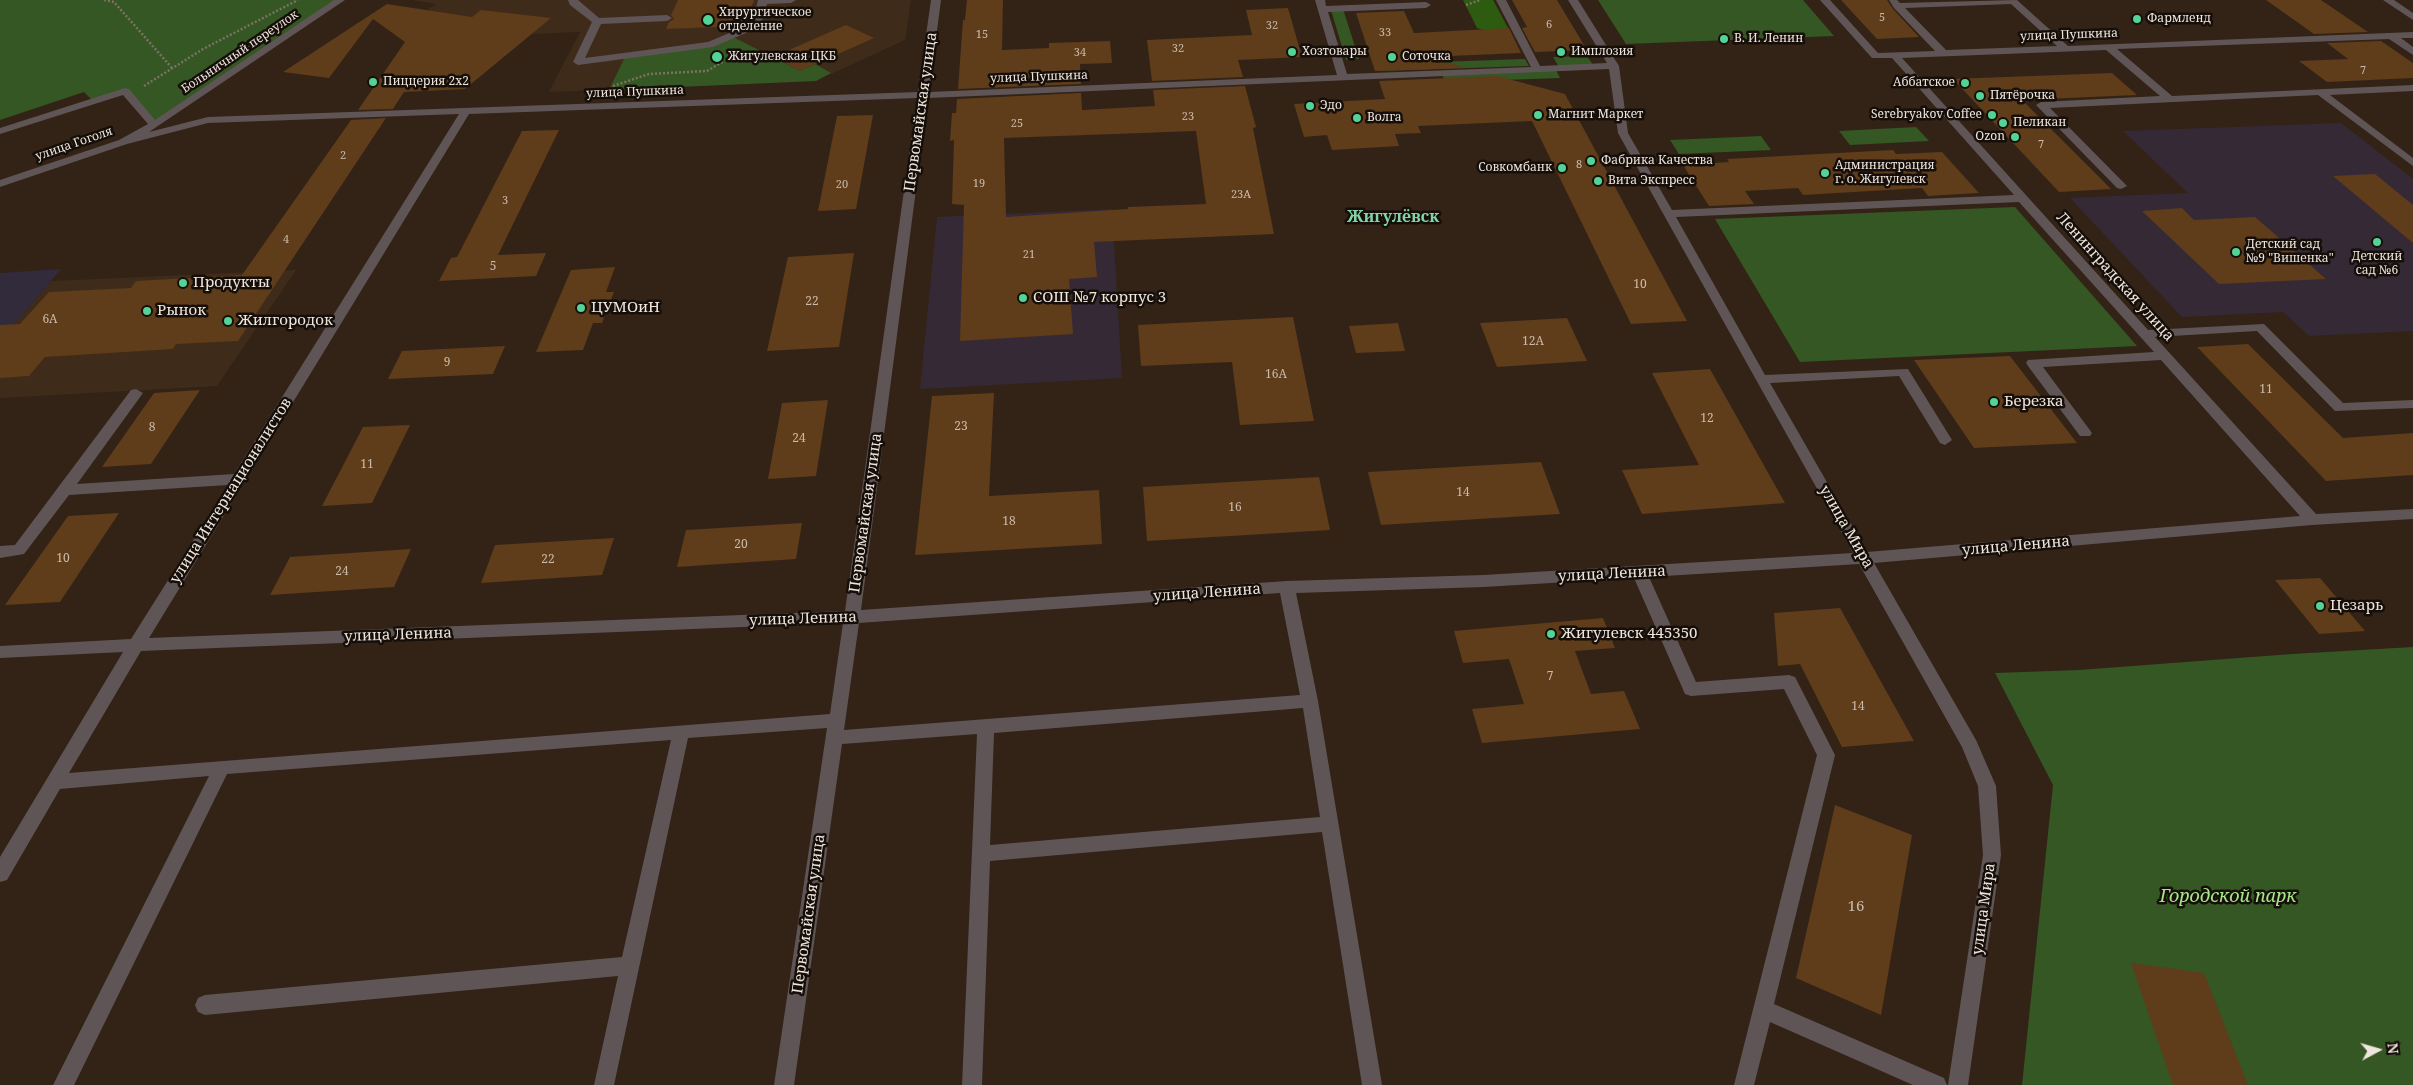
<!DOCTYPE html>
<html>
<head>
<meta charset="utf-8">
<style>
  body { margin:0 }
  #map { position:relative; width:2413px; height:1085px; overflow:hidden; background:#322316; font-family:"Noto Serif",serif }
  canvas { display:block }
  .north { position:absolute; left:2353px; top:1025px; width:50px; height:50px; -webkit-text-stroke:4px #150e09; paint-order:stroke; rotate:84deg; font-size:14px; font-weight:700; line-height:20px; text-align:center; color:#efe5dd }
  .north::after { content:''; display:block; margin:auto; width:18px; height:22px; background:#efe5dd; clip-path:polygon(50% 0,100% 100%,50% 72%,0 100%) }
</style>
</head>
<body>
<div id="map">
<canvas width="2413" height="1085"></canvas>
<div class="north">N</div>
</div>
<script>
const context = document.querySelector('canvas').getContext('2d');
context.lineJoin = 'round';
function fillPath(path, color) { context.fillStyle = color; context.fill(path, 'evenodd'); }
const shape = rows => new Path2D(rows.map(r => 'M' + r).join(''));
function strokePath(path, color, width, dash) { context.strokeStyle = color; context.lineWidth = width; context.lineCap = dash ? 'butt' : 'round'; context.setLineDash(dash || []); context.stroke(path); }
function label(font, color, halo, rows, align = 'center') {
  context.font = font + ' "Noto Serif",serif'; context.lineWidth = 5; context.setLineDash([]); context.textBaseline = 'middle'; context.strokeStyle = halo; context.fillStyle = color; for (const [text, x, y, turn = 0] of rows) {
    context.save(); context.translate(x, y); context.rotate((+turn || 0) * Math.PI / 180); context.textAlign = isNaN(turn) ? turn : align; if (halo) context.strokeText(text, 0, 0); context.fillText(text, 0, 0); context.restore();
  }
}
fillPath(shape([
  [412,0,911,0,905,40,816,81,549,92,580,32,483,36,393,33,436,4],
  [296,270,217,386,0,398,0,341,51,281]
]), '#3f2b19');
fillPath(shape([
  [61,269,51,281,0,341,0,273]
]), '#312b3b');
fillPath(shape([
  [2341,123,2413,179,2413,331,2309,336,2283,312,2182,317,2070,198,2188,193,2123,131],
  [1112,209,1122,378,920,389,937,217]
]), '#362936');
fillPath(shape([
  [0,0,340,0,154,125,125,91,93,101,84,92,0,120],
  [1598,0,1803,0,1834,36,1626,44],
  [1343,9,1359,59,1346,60,1331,10],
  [731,36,800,71,815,64,831,73,816,81,609,90,625,57,710,45],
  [1587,56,1593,65,1559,67,1553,57],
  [1525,59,1529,66,1379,71,1376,64],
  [1556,70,1560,78,1445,82,1442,74],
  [1916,127,1929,141,1850,145,1839,131],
  [1761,136,1771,150,1679,154,1670,140],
  [2015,207,2137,346,1800,362,1715,219],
  [2413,647,2413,1085,2022,1085,2053,785,1995,673,2079,670,2292,654]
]), '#345723');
fillPath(shape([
  [1463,0,1493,0,1515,41,1477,28]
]), '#2d5c10');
fillPath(shape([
  [678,0,754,0,746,24,742,26,666,29,669,22,674,19,671,15],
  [967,0,1003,0,1002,50,1049,48,1049,43,1110,41,1112,63,1080,64,1081,84,958,89,963,20,965,20],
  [1512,0,1557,0,1587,50,1535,52,1522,28,1527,27],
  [1841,0,1887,0,1893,9,1919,37,1877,39],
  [2266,0,2321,0,2368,32,2314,34],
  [387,4,472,17,481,10,551,18,465,89,404,92,393,109,358,110,405,42,373,19,329,78,283,72],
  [1288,8,1302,57,1238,60,1243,77,1152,81,1147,40,1252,35,1246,10],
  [1404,11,1414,33,1509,28,1521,53,1427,57,1467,68,1375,71,1356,13],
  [846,25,874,38,800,71,773,57],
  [2381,41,2413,63,2413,78,2327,82,2299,61,2348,59,2327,43],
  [2112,73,2137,95,2022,100,2111,189,2059,192,1953,79],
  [1497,76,1565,94,1687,321,1631,324,1532,121,1418,126,1421,133,1395,134,1399,146,1332,150,1327,135,1304,137,1294,104,1385,99,1379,81],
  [1245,86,1256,127,1253,128,1274,234,1094,242,1097,277,1069,279,1073,334,960,341,964,205,952,204,954,140,950,141,952,113,956,113,957,99,1081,93,1082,110,1155,106,1153,90],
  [1196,131,1206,204,1128,207,1128,209,1006,217,1004,138],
  [873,115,856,209,818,211,837,116],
  [386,118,238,341,176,344,173,349,45,357,29,376,0,378,0,325,20,324,49,292,131,288,136,281,242,275,351,120],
  [559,130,498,255,546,253,536,276,439,281,451,258,457,257,522,131],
  [1893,150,1896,154,1942,152,1979,193,1928,196,1922,188,1803,195,1798,188,1745,191,1754,204,1709,206,1683,165,1729,162,1727,159],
  [2375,174,2413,205,2413,243,2333,176],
  [2182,208,2194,220,2255,217,2326,279,2219,284,2142,211],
  [854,253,839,347,767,351,788,257],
  [615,267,606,292,614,292,602,323,593,323,583,350,536,352,571,270],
  [1293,317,1314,421,1240,425,1232,362,1141,366,1138,325],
  [1567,318,1587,361,1497,367,1480,323],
  [1398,323,1405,351,1356,353,1349,326],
  [2248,344,2343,438,2413,433,2413,475,2326,481,2197,347],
  [505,346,493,374,388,379,402,351],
  [2010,356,2077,443,1974,448,1914,360],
  [1710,369,1785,503,1642,514,1622,470,1699,465,1652,373],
  [200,390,151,464,102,467,154,393],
  [994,393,989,496,1099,490,1102,544,915,555,932,396],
  [828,400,816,476,768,479,782,403],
  [410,425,372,503,322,506,363,427],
  [1541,462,1560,514,1381,525,1368,472],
  [1319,477,1330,530,1147,541,1143,487],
  [119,513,60,602,5,605,68,516],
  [802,523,796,559,677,567,686,530],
  [614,538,602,575,481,583,495,545],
  [411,549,394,587,270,595,290,557],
  [2320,578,2365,631,2319,634,2275,580],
  [1840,608,1914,741,1842,747,1800,664,1778,666,1774,613],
  [1603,618,1615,648,1575,651,1591,694,1624,691,1640,729,1482,743,1472,709,1524,704,1509,659,1463,663,1454,631],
  [1835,805,1912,835,1881,1015,1796,978],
  [2131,963,2204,973,2248,1085,2173,1085]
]), '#5f3c1a');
strokePath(shape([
  [104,0,114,2,172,68],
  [1466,5,1480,0],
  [144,86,203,49,298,0],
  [613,86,649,74,707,71,724,61]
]), '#7e7166', 2.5, [2, 2]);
fillPath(shape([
  [334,0,345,0,149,132,208,117,918,92,931,0,941,0,929,92,1337,75,1315,0,1325,0,1326,6,1426,2,1431,5,1426,8,1328,12,1347,74,1531,67,1496,0,1506,0,1540,66,1607,63,1568,0,1578,0,1619,66,1628,133,1672,210,2014,195,1892,58,1872,58,1820,0,1830,0,1878,53,1935,51,1894,8,1889,0,1897,0,1900,3,2017,0,2068,46,2413,32,2413,38,2401,38,2413,47,2413,55,2389,39,2117,49,2172,96,2413,85,2413,91,2330,95,2413,158,2413,166,2318,95,2050,108,2125,184,2127,186,2121,189,2117,188,2036,105,2041,102,2160,96,2106,50,1902,58,2148,330,2264,324,2343,403,2413,400,2413,408,2335,411,2257,331,2155,337,2316,514,2413,509,2413,519,2312,525,1874,563,1976,740,1996,786,2001,855,1968,1085,1948,1085,1983,855,1978,786,1962,747,1859,564,1649,577,1696,682,1789,675,1795,677,1835,755,1774,1004,1944,1078,1947,1085,1913,1085,1770,1022,1754,1085,1734,1085,1817,755,1784,689,1691,696,1685,694,1634,578,1484,587,1296,593,1318,701,1382,1085,1362,1085,1322,832,990,861,982,1085,962,1085,977,734,842,744,794,1085,774,1085,827,728,688,738,614,1085,594,1085,618,976,205,1015,198,1012,195,1005,198,998,205,995,622,957,671,740,227,774,74,1085,53,1085,209,776,60,789,7,880,0,882,0,857,123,652,0,658,0,646,131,639,228,485,69,495,24,554,0,558,0,546,15,545,131,390,136,389,143,393,77,484,234,474,459,114,208,123,127,144,0,187,0,180,119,140,148,124,123,95,0,134,0,128,125,88,129,89,155,120,334,0],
  [2011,4,2057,46,1946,50,1905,8,2011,4],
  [1609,69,1618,133,1853,553,1484,575,1287,581,861,610,928,98,1609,69],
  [917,98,845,611,149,638,469,114,917,98],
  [2019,202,2154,352,2028,360,2026,363,2028,366,2080,436,2090,436,2092,433,2043,367,2161,360,2300,516,1867,552,1770,383,1899,376,1940,443,1945,445,1952,440,1908,369,1765,375,1676,217,2019,202],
  [1280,593,1300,695,844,730,859,623,1280,593],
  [843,623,830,714,69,773,141,651,843,623],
  [1303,708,1320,817,990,845,994,733,1303,708],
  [568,0,578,0,599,18,667,15,672,18,667,21,601,24,585,58,708,42,753,23,758,0,796,0,791,3,767,4,760,27,713,47,578,65,573,62,592,22,570,5,568,0],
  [2383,0,2394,0,2413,13,2413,20,2383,0]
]), '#605556');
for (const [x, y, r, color] of [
  [2137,19,5,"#53d396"],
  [708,20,6,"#53d396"],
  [1724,39,5,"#53d396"],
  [1292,52,5,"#53d396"],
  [1561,52,5,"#53d396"],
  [717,57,6,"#53d396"],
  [1392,57,5,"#53d396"],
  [373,82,5,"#53d396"],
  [1965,83,5,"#53d396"],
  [1980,96,5,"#53d396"],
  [1310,106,5,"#53d396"],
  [1538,115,5,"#53d396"],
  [1992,115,5,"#53d396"],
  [1357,118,5,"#53d396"],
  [2003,123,5,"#53d396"],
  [2015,137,5,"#53d396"],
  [1591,161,5,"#53d396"],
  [1562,168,5,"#53d396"],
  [1825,173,5,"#53d396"],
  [1598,181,5,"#53d396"],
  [2377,242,5,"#53d396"],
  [2236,252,5,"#53d396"],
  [183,283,5,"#53d396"],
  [1023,298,5,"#53d396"],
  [581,308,5,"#53d396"],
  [147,311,5,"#53d396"],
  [228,321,5,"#53d396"],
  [1994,402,5,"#53d396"],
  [2320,606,5,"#53d396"],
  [1551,634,5,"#53d396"]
]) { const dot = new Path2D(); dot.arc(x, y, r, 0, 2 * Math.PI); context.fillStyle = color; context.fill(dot); strokePath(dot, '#150e09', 2); }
label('11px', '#cbbbac', null, [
  ["5",1882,18],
  ["6",1549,25],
  ["32",1272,26],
  ["33",1385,33],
  ["15",982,35],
  ["32",1178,49],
  ["34",1080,53],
  ["7",2363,71],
  ["23",1188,117],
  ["25",1017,124],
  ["7",2041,145],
  ["2",343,156],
  ["8",1579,165],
  ["19",979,184],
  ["20",842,185],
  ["23А",1241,195],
  ["3",505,201],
  ["4",286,240],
  ["21",1029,255]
]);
label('12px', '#efe5dd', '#150e09', [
  ["Хирургическое",719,13],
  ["отделение",719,27],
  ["Фармленд",2147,19],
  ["В. И. Ленин",1734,39],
  ["Хозтовары",1302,52],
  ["Имплозия",1571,52],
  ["Жигулевская ЦКБ",728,57],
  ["Соточка",1402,57],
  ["Пиццерия 2х2",383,82],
  ["Аббатское",1955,83,"right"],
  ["Пятёрочка",1990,96],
  ["Эдо",1320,106],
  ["Магнит Маркет",1548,115],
  ["Serebryakov Coffee",1982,115,"right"],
  ["Волга",1367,118],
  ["Пеликан",2013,123],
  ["Ozon",2005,137,"right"],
  ["Фабрика Качества",1601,161],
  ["Администрация",1835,166],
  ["г. о. Жигулевск",1835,180],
  ["Совкомбанк",1552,168,"right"],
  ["Вита Экспресс",1608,181],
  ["Детский сад",2246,245],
  ["№9 \"Вишенка\"",2246,259],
  ["Детский",2377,257,"center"],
  ["сад №6",2377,271,"center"]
], 'left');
label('12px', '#efe5dd', '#150e09', [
  ["улица Пушкина",2069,35,-2],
  ["Больничный переулок",240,52,-34],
  ["улица Пушкина",1039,77,-2],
  ["улица Пушкина",635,92,-2],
  ["улица Гоголя",74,144,-19]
]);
label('12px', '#cbbbac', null, [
  ["5",493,267],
  ["10",1640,285],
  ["22",812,302],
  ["6А",50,320],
  ["12А",1533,342],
  ["9",447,363],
  ["16А",1276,375],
  ["11",2266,390],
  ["12",1707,419],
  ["23",961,427],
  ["8",152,428],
  ["24",799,439],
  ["11",367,465],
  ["14",1463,493],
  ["16",1235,508],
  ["18",1009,522],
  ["20",741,545],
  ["10",63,559],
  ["22",548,560],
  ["24",342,572],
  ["7",1550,677],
  ["14",1858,707]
]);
label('15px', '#efe5dd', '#150e09', [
  ["Первомайская улица",921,112,-82],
  ["Ленинградская улица",2115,277,48],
  ["улица Интернационалистов",231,491,-58],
  ["Первомайская улица",866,513,-82],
  ["улица Мира",1846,527,60],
  ["улица Ленина",2016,546,-5],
  ["улица Ленина",1612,574,-3],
  ["улица Ленина",1207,593,-4],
  ["улица Ленина",803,619,-2],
  ["улица Ленина",398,635,-2],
  ["улица Мира",1984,909,-82],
  ["Первомайская улица",809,914,-82]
]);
label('15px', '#efe5dd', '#150e09', [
  ["Продукты",193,283],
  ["СОШ №7 корпус 3",1033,298],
  ["ЦУМОиН",591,308],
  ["Рынок",157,311],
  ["Жилгородок",238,321],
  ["Березка",2004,402],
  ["Цезарь",2330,606],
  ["Жигулевск 445350",1561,634]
], 'left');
label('15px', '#cbbbac', null, [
  ["16",1856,907]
]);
label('bold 16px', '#83d3a8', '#150e09', [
  ["Жигулёвск",1393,217]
]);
label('italic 18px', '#a5e886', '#150e09', [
  ["Городской парк",2228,897]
]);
</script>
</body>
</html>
